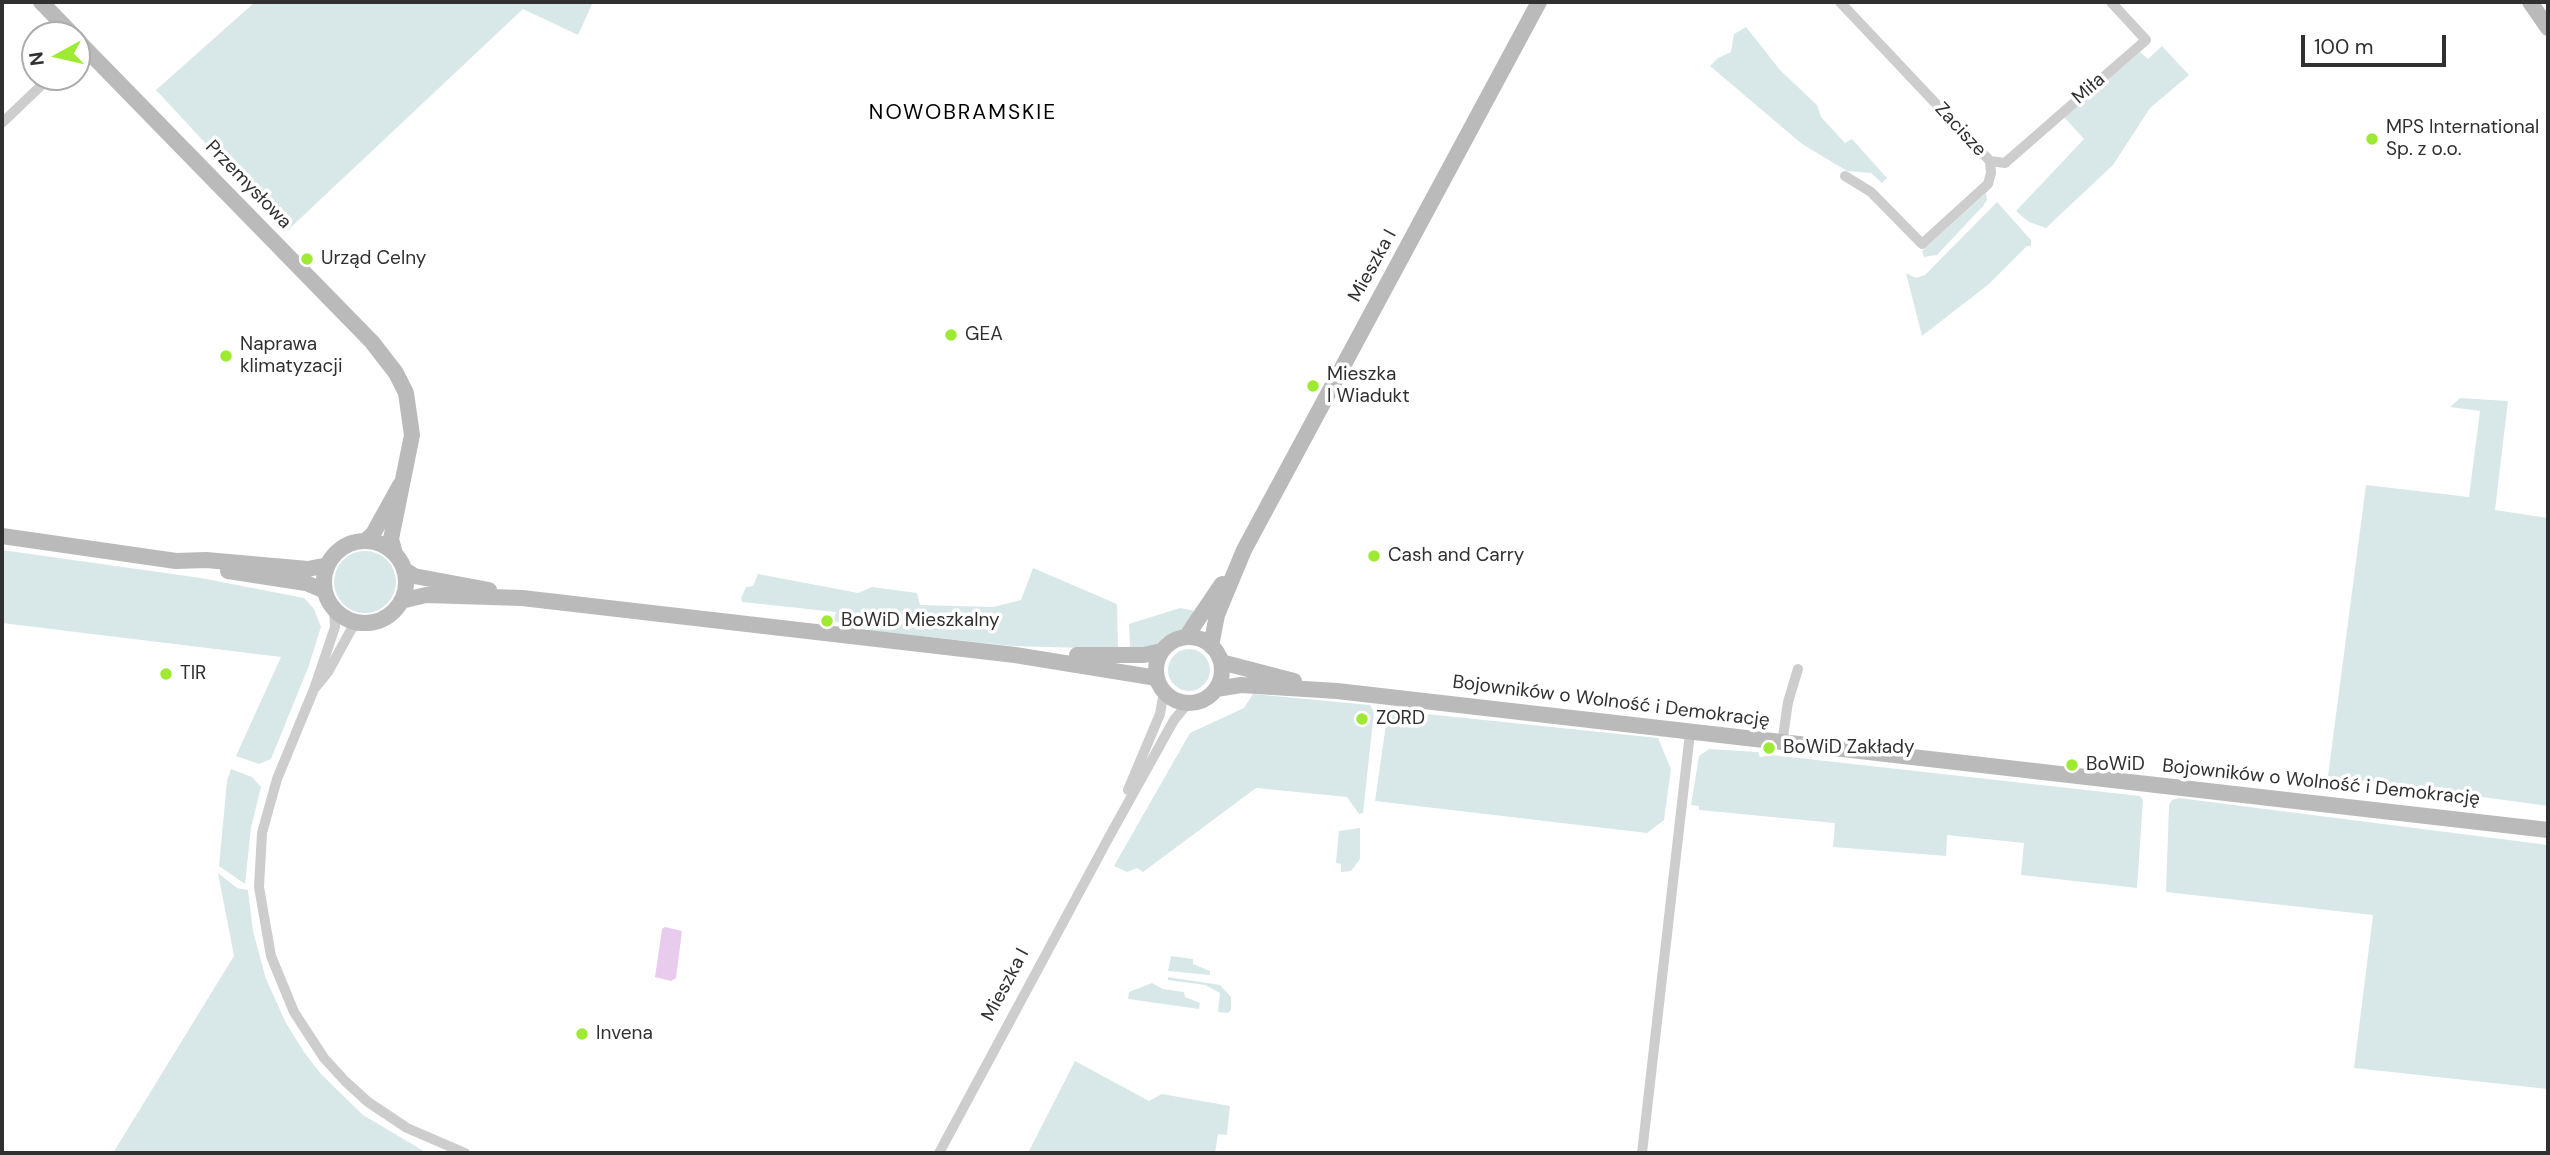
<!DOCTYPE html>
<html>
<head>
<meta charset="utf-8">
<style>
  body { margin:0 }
  #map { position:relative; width:2550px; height:1155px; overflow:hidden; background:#fff; font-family:"DM Sans",sans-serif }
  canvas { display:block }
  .frame { position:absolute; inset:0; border:4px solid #303030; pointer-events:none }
  .north { position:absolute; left:21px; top:21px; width:70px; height:70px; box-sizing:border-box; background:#fff; border:2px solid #acacac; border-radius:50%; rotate:262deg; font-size:19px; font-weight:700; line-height:28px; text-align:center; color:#303030 }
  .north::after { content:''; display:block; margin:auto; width:24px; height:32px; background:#9ee931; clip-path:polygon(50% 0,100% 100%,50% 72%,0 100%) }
  .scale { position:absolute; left:2301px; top:35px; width:145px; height:32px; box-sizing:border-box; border:4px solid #303030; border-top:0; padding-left:9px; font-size:21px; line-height:24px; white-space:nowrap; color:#303030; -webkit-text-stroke:5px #fff; paint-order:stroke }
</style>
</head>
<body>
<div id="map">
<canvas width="2550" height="1155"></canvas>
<div class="frame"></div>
<div class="north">N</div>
<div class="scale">100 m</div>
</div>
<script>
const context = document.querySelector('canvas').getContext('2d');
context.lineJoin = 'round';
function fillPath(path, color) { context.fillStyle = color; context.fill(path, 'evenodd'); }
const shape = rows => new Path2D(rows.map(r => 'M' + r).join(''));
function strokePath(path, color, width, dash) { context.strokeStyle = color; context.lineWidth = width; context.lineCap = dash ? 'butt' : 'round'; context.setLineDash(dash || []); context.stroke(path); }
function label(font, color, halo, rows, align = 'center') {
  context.font = font + ' "DM Sans",sans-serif'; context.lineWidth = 7; context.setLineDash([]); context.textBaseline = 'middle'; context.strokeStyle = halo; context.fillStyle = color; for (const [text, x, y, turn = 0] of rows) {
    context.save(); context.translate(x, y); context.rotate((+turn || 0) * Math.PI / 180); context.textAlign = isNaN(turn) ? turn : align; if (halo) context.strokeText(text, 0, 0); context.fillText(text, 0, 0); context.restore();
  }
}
fillPath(shape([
  [255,2,593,2,578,35,523,9,287,231,156,90],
  [1746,27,1780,70,1817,105,1821,117,1845,143,1852,139,1887,178,1882,183,1871,173,1847,171,1802,144,1710,66,1718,58,1731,52,1734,34],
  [2162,46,2189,75,2150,108,2113,165,2046,228,2029,222,2016,211,2084,139,2064,117,2140,52,2148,59],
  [1986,193,1987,200,1983,206,1937,255,1924,257,1922,251],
  [1997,202,2031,240,2031,246,2027,246,1989,284,1922,336,1906,273,1916,278,1925,275],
  [2460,398,2508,401,2495,510,2548,518,2548,806,2328,776,2366,485,2469,497,2480,411,2450,407],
  [2,550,201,578,304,598,314,609,321,627,308,668,271,759,259,764,236,756,281,657,2,623],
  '334 582a31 31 0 1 1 62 0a31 31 0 1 1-62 0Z',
  [1033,568,1117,604,1118,649,1012,646,875,631,833,621,836,612,742,602,741,598,746,587,753,586,758,574,858,593,872,587,917,593,920,605,993,607,1021,600],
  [1180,608,1196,611,1180,631,1163,638,1155,647,1130,649,1129,624],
  '1168 670a21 21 0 1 1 42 0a21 21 0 1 1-42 0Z',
  [1253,694,1370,705,1374,712,1363,813,1359,814,1347,797,1256,788,1143,872,1137,868,1127,872,1114,866,1190,733,1244,708],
  [1388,710,1658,738,1671,769,1664,820,1647,833,1375,801],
  [1709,749,1758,752,1760,757,1772,755,2140,796,2143,800,2137,888,2021,875,2024,843,1947,835,1946,856,1833,847,1835,823,1699,810,1699,806,1691,805,1699,756],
  [231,769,252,777,261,787,251,828,245,884,219,866,227,781],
  [2179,798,2548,845,2548,1089,2354,1068,2373,915,2166,892,2169,805,2172,800],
  [1360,828,1360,859,1351,871,1341,872,1341,864,1336,863,1339,831],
  [218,873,237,888,248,890,253,931,266,979,286,1023,304,1052,321,1074,363,1115,427,1153,113,1153,234,956],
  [1171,956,1193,959,1193,964,1210,971,1210,975,1168,971],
  [1168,977,1220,985,1231,997,1231,1010,1228,1013,1218,1012,1220,993,1205,985,1168,980],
  [1152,983,1163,989,1184,992,1185,997,1200,1003,1199,1009,1128,999,1129,992],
  [1075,1061,1149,1101,1162,1094,1230,1106,1227,1135,1218,1134,1215,1153,1028,1153]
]), '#d8e8e8');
fillPath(shape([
  [665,927,682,931,676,978,671,981,655,977,662,929]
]), '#e9cbed');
strokePath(shape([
  [1840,2,1990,161,1991,173,1988,184,1922,244,1871,192,1845,176],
  [2,123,50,77],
  [1990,161,2005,163,2146,40,2111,2],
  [334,609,335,627,314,689,277,779,262,833,259,887,271,956,294,1012,324,1058,345,1081,368,1102,407,1128,465,1153],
  [316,687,328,672,352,628,362,623],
  [1782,744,1788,702,1798,669],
  [1128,790,1160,714,1164,691],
  [939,1153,1109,837,1174,720,1188,703],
  [1642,1153,1690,733]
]), '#cdcdcd', 10);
strokePath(shape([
  [41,2,73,35],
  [2530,2,2548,28],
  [77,40,372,342,396,373,406,393,412,435,391,539,395,554],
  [2,536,176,561,206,560,308,569,328,565],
  [365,541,373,534,400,485],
  '324 582a41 41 0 1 1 82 0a41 41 0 1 1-82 0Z',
  [405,570,414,576,489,590],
  [228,571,306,583,325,591],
  [401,601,426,595,522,598,1015,655,1157,678],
  [1186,637,1222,584],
  '1156 670a33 33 0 1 1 66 0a33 33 0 1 1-66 0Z',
  [1211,646,1217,615,1244,550,1539,2],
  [1077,655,1144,655,1162,651],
  [1221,662,1294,681],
  [1216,689,1241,685,1337,691,2548,830]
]), '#bababa', 16);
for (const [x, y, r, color] of [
  [2372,139,7,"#9ee931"],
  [307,259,7,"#9ee931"],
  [951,335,7,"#9ee931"],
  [226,356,7,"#9ee931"],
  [1313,386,7,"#9ee931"],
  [1374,556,7,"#9ee931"],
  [827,621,7,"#9ee931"],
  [166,674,7,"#9ee931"],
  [1362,719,7,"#9ee931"],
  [1769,748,7,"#9ee931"],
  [2072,765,7,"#9ee931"],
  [582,1034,7,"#9ee931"]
]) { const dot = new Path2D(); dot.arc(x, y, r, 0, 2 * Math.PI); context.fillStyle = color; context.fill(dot); strokePath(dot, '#fff', 2.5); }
label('19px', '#303030', '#fff', [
  ["Miła",2089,89,-41],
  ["Zacisze",1960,130,47],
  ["Przemysłowa",248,185,46],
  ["Mieszka I",1373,266,-61],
  ["Bojowników o Wolność i Demokrację",1611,702,7],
  ["Bojowników o Wolność i Demokrację",2321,783,6],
  ["Mieszka I",1006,985,-62]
]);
label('19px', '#303030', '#fff', [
  ["MPS International",2386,128],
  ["Sp. z o.o.",2386,150],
  ["Urząd Celny",321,259],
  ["GEA",965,335],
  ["Naprawa",240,345],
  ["klimatyzacji",240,367],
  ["Mieszka",1327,375],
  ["I Wiadukt",1327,397],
  ["Cash and Carry",1388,556],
  ["BoWiD Mieszkalny",841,621],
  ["TIR",180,674],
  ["ZORD",1376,719],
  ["BoWiD Zakłady",1783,748],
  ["BoWiD",2086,765],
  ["Invena",596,1034]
], 'left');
context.letterSpacing = '2px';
label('21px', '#000', '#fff', [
  ["NOWOBRAMSKIE",963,113]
]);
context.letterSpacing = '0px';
</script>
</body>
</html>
